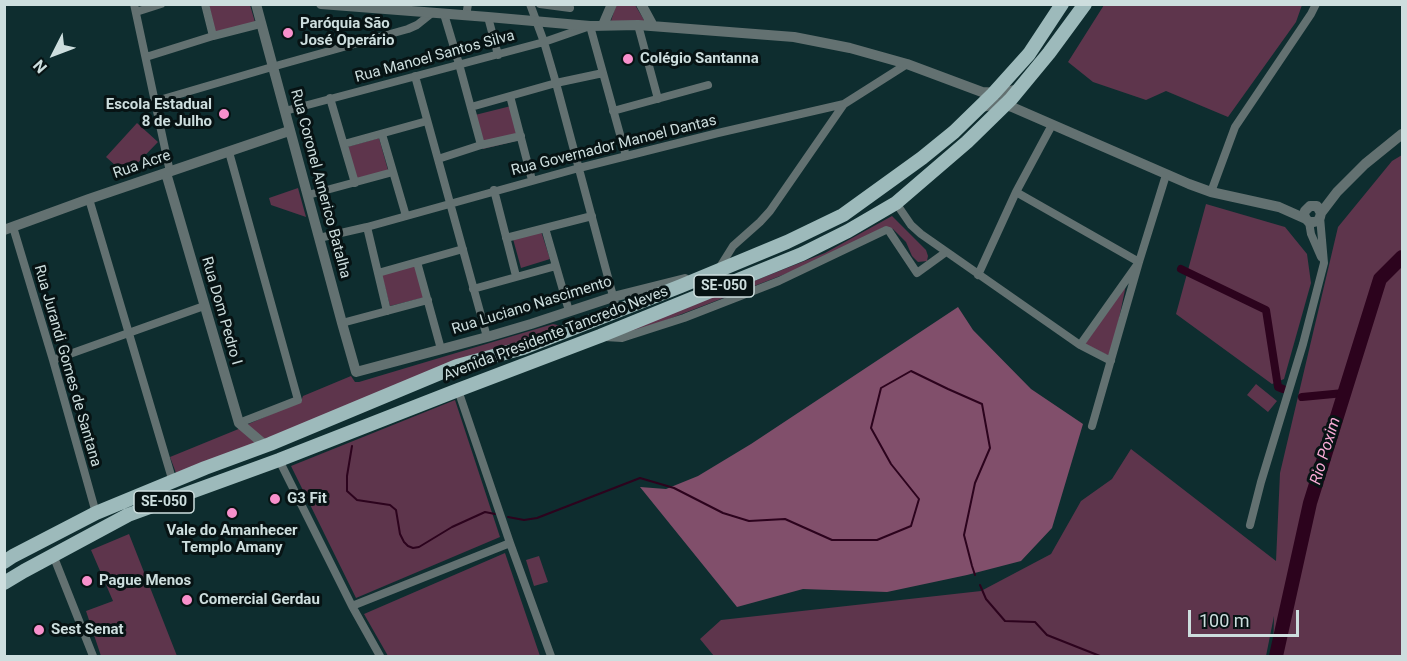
<!DOCTYPE html>
<html>
<head>
<meta charset="utf-8">
<style>
  body { margin:0 }
  #map { position:relative; width:1407px; height:661px; overflow:hidden; background:#0e2d2f; font-family:Roboto,sans-serif }
  canvas { display:block }
  .frame { position:absolute; inset:0; border:6px solid #cddede; pointer-events:none }
  .north { position:absolute; left:24px; top:24px; width:60px; height:60px; -webkit-text-stroke:4px #071314; paint-order:stroke; rotate:228deg; font-size:16px; font-weight:700; line-height:24px; text-align:center; color:#cddede }
  .north::after { content:''; display:block; margin:auto; width:21px; height:27px; background:#cddede; clip-path:polygon(50% 0,100% 100%,50% 72%,0 100%) }
  .scale { position:absolute; left:1188px; top:610px; width:111px; height:27px; box-sizing:border-box; border:3px solid #cddede; border-top:0; padding-left:8px; font-size:18px; line-height:21px; white-space:nowrap; color:#cddede; -webkit-text-stroke:4px #071314; paint-order:stroke }
</style>
</head>
<body>
<div id="map">
<canvas width="1407" height="661"></canvas>
<div class="frame"></div>
<div class="north">N</div>
<div class="scale">100 m</div>
</div>
<script>
const context = document.querySelector('canvas').getContext('2d');
context.lineJoin = 'round';
function fillPath(path, color) { context.fillStyle = color; context.fill(path, 'evenodd'); }
const shape = rows => new Path2D(rows.map(r => 'M' + r).join(''));
function strokePath(path, color, width, dash) { context.strokeStyle = color; context.lineWidth = width; context.lineCap = dash ? 'butt' : 'round'; context.setLineDash(dash || []); context.stroke(path); }
function label(font, color, halo, rows, align = 'center') {
  context.font = font + ' Roboto,sans-serif'; context.lineWidth = 6; context.setLineDash([]); context.textBaseline = 'middle'; context.strokeStyle = halo; context.fillStyle = color; for (const [text, x, y, turn = 0] of rows) {
    context.save(); context.translate(x, y); context.rotate((+turn || 0) * Math.PI / 180); context.textAlign = isNaN(turn) ? turn : align; if (halo) context.strokeText(text, 0, 0); context.fillText(text, 0, 0); context.restore();
  }
}
fillPath(shape([
  [245,4,250,5,255,22,215,32,209,5],
  [616,5,635,5,646,23,611,21],
  [1104,5,1104,4,1302,5,1296,22,1228,117,1166,91,1146,100,1093,82,1068,62],
  [511,106,520,140,483,149,475,115],
  [137,123,158,142,126,175,106,157],
  [379,138,388,170,357,180,347,147],
  [1402,155,1402,656,1273,656,1274,616,1266,656,714,656,700,639,721,620,981,591,1051,554,1081,501,1112,479,1131,449,1276,561,1280,473,1338,227,1392,161],
  [298,188,306,217,271,205,269,198],
  [1206,204,1285,227,1307,254,1311,283,1284,379,1272,384,1176,314],
  [892,216,926,250,928,256,927,261,918,262,912,256,906,242,893,229,884,227,824,259,625,336,624,332,825,253],
  [541,231,550,259,521,268,513,239],
  [417,264,426,297,390,306,381,273],
  [1126,285,1111,357,1085,344],
  [553,324,562,326,263,441,244,426,301,401,303,396,351,376,355,382,359,382],
  [1256,384,1277,401,1268,412,1247,395],
  [455,400,500,537,356,598,291,466],
  [241,428,257,442,176,473,170,457],
  [129,534,177,656,101,656,86,611,113,601,91,550],
  [505,553,540,656,388,656,364,614],
  [539,556,548,582,534,586,526,560]
]), '#5e354c');
fillPath(shape([
  [958,307,973,330,1031,389,1083,424,1052,528,1021,561,967,575,887,592,803,589,737,607,640,487,666,489,698,476,751,444]
]), '#814f6b');
strokePath(shape([
  [352,446,347,476,347,491,357,500,390,505,396,510,400,534,404,542,408,546,413,548,419,547,452,527,485,512,495,514],
  [508,517,524,520,537,518,640,478,674,488,723,513,749,521,785,519,832,540,877,540,911,526,919,499,891,464,871,428,881,388,911,371,948,389,982,404,990,448,975,483,964,535,972,566,975,575],
  [980,585,986,599,1005,621,1035,622,1047,635,1100,656]
]), '#2c031d', 2);
strokePath(shape([
  [1181,269,1266,310,1278,387,1283,389],
  [1302,397,1344,393]
]), '#2c031d', 8);
strokePath(shape([
  [1276,656,1310,503,1380,279,1402,257]
]), '#2c031d', 14);
strokePath(shape([
  [134,4,170,172],
  [205,4,213,36],
  [530,4,544,42,556,83,617,311],
  [540,4,570,8],
  [136,12,161,4],
  [444,14,459,64,481,145],
  [466,16,468,4],
  [488,17,498,55],
  [638,25,658,99],
  [146,57,213,36,260,24],
  [415,76,487,337],
  [510,96,532,180],
  [330,98,355,183],
  [156,101,272,67,408,29,417,25,432,13],
  [471,107,556,83,603,73],
  [285,111,544,42,590,26,626,156],
  [613,111,708,85],
  [382,134,406,216],
  [344,144,427,121],
  [229,152,298,400,239,423],
  [438,159,481,145,521,136],
  [494,190,516,276],
  [1016,192,1139,262,1080,345],
  [1211,192,1235,127,1311,14,1316,4],
  [308,195,393,172],
  [89,199,173,482],
  [896,203,911,225,921,234,1080,345,1111,361],
  [1309,222,1311,234,1321,257],
  [13,227,53,360,96,513],
  [367,227,387,311],
  [545,228,569,311],
  [319,238,367,227,579,168,718,133,844,104,907,64],
  [506,238,592,216],
  [417,262,441,349],
  [718,270,733,246,760,222,770,211,844,104],
  [378,273,463,249],
  [978,275,1016,192,1052,125],
  [473,289,556,266],
  [342,323,428,300],
  [605,337,622,338,628,336,684,318,779,281,886,230,889,231,917,273,946,252],
  [53,360,204,306],
  [458,390,510,543,551,656],
  [1092,426,1139,262,1166,175],
  [279,460,352,606,380,656],
  [1250,525,1261,482,1303,344,1324,263,1320,217],
  [53,555,93,656],
  [352,606,510,543]
]), '#637171', 8);
strokePath(shape([
  [256,4,342,323,356,372,487,337,531,324,613,297,685,279],
  [321,4,488,17,590,26,638,25,794,37,850,48,907,64,982,92,1001,93,1020,89],
  [641,4,653,26],
  [603,25,612,4],
  [981,107,1001,103,1012,107,1189,184,1211,192,1279,207,1306,219],
  [166,173,239,423,266,446],
  [1321,213,1317,206,1310,206,1305,211,1304,215,1306,219,1309,222,1314,222,1318,221,1320,217,1321,213,1337,192,1365,164,1402,134],
  [4,230,89,199,289,131]
]), '#637171', 10);
strokePath(shape([
  [4,562,13,556,96,513,205,468,270,444,457,366,523,348,681,286,787,242,843,215,922,158,954,132,993,94,1029,54,1062,4],
  [4,583,24,571,128,515,279,460,458,390,600,336,802,254,848,231,896,203,967,142,1011,99,1049,53,1085,4]
]), '#9dbabb', 14);
for (const [x, y, r, color] of [
  [288,33,6,"#f890cc"],
  [628,59,6,"#f890cc"],
  [224,114,6,"#f890cc"],
  [275,499,6,"#f890cc"],
  [232,513,6,"#f890cc"],
  [87,581,6,"#f890cc"],
  [187,600,6,"#f890cc"],
  [39,630,6,"#f890cc"]
]) { const dot = new Path2D(); dot.arc(x, y, r, 0, 2 * Math.PI); context.fillStyle = color; context.fill(dot); strokePath(dot, '#071314', 2); }
for (const [x, y, w] of [
  [724,286,60],
  [164,502,60]
]) { const box = new Path2D(); box.roundRect(x - w / 2, y - 11, w, 22, 4.5); context.fillStyle = '#071314'; context.fill(box); strokePath(box, '#cddede', 1.5); }
label('bold 14px', '#cddede', null, [
  ["SE-050",724,286],
  ["SE-050",164,502]
]);
label('bold 15px', '#cddede', '#071314', [
  ["Paróquia São",300,24],
  ["José Operário",300,41],
  ["Colégio Santanna",640,59],
  ["Escola Estadual",212,105,"right"],
  ["8 de Julho",212,122,"right"],
  ["G3 Fit",287,499],
  ["Vale do Amanhecer",232,531,"center"],
  ["Templo Amany",232,548,"center"],
  ["Pague Menos",99,581],
  ["Comercial Gerdau",199,600],
  ["Sest Senat",51,630]
], 'left');
label('15px', '#cddede', '#071314', [
  ["Rua Manoel Santos Silva",435,57,-15],
  ["Rua Governador Manoel Dantas",614,146,-14],
  ["Rua Acre",142,165,-19],
  ["Rua Coronel Americo Batalha",320,184,75],
  ["Rua Luciano Nascimento",532,306,-17],
  ["Rua Dom Pedro I",221,311,74],
  ["Avenida Presidente Tancredo Neves",556,334,-21],
  ["Rua Jurandi Gomes de Santana",67,366,74]
]);
label('italic 16px', '#f9abd6', '#071314', [
  ["Rio Poxim",1326,451,-73]
]);
</script>
</body>
</html>
